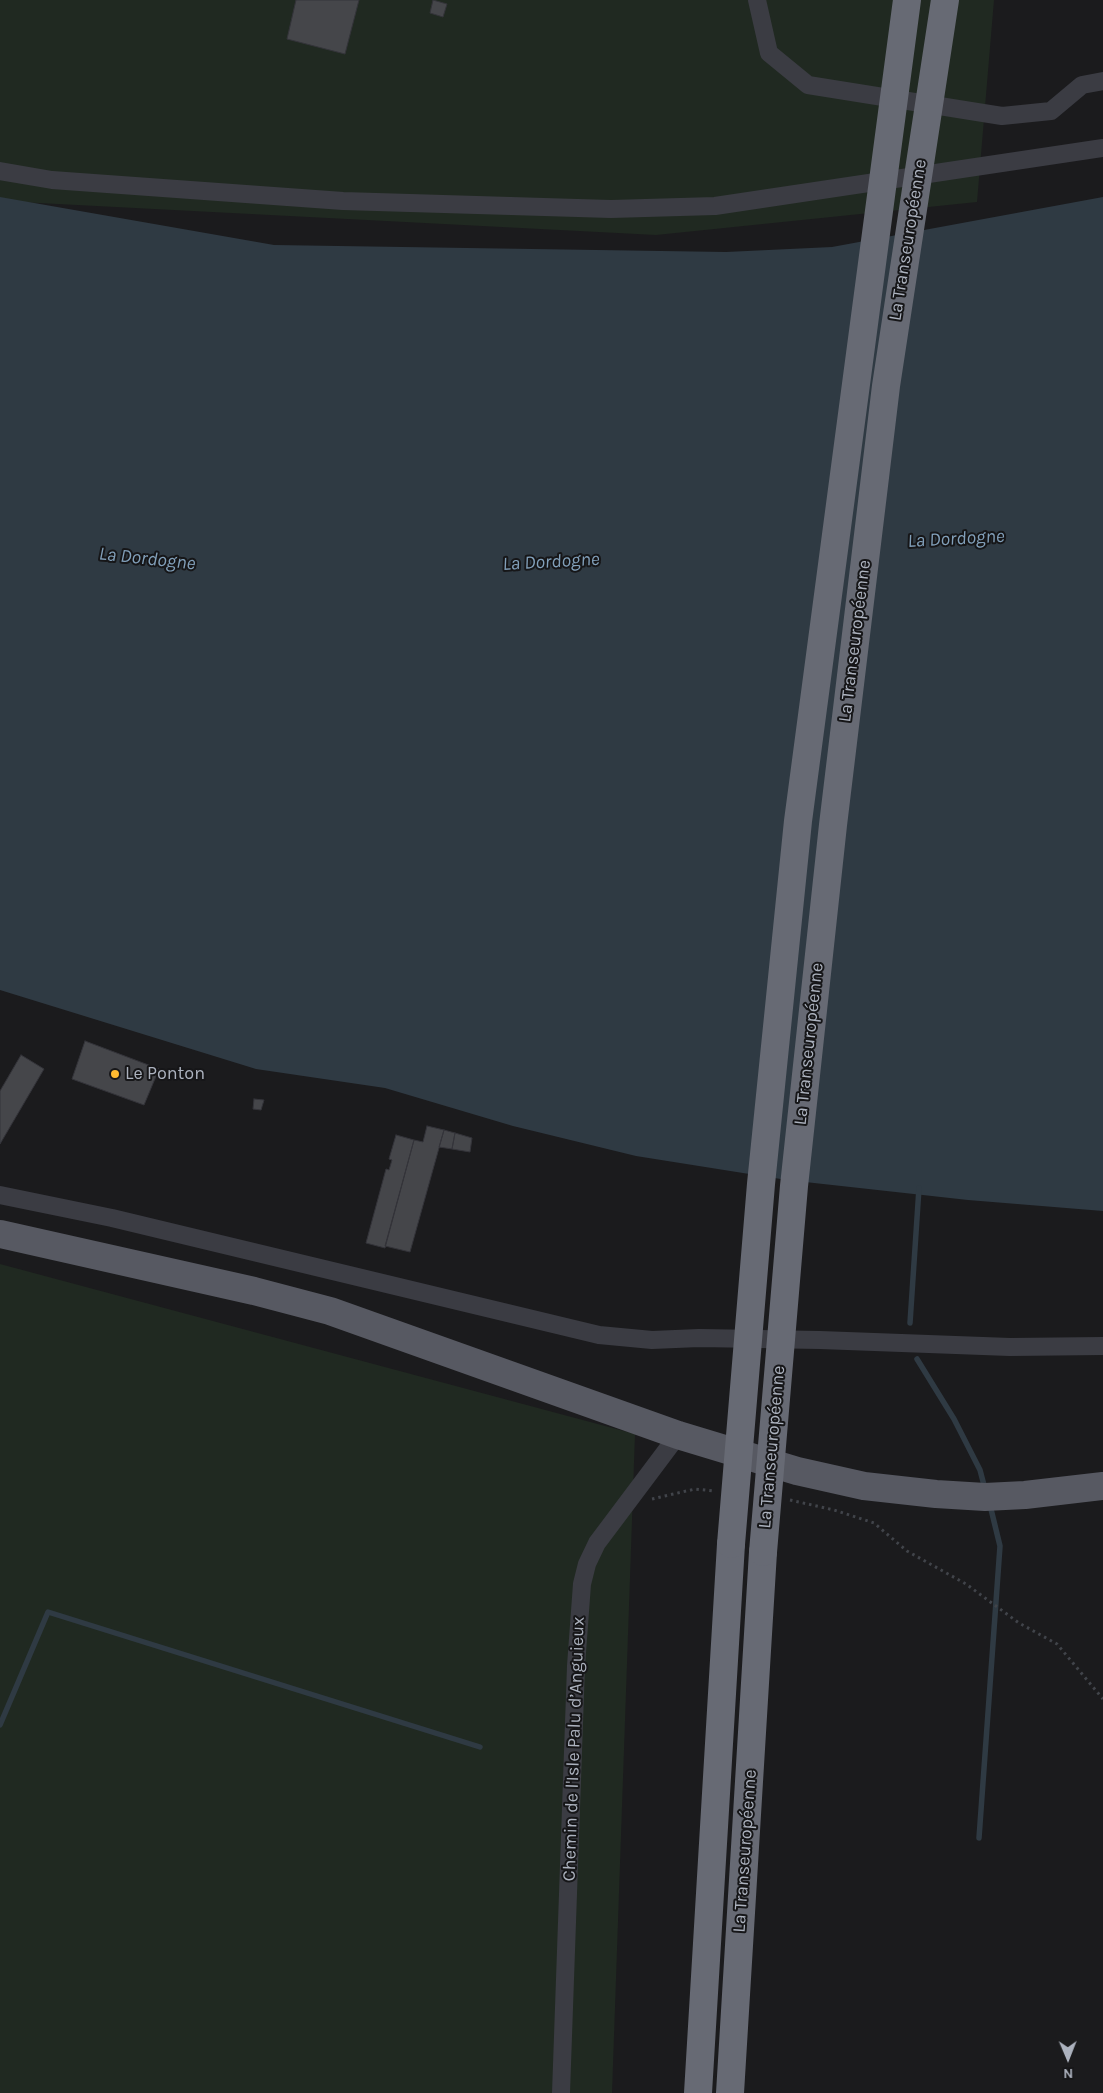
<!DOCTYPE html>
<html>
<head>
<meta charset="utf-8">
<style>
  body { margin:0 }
  #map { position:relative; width:1103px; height:2093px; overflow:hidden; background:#1b1b1d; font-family:Karla,sans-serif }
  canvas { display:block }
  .north { position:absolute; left:1043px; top:2033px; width:50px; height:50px; -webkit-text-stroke:4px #161618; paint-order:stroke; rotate:179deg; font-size:14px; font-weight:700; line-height:20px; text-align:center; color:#acb2be }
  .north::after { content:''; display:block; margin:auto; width:18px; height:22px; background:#acb2be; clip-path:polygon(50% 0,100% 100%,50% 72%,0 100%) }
</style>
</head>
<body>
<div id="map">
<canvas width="1103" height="2093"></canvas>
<div class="north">N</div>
</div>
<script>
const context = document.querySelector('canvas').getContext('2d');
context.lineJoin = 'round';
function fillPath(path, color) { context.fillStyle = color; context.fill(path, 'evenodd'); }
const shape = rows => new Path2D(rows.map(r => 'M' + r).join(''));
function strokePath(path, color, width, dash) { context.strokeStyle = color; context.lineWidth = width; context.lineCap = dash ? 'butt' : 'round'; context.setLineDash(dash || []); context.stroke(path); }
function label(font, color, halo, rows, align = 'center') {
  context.font = font + ' Karla,sans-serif'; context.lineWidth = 4; context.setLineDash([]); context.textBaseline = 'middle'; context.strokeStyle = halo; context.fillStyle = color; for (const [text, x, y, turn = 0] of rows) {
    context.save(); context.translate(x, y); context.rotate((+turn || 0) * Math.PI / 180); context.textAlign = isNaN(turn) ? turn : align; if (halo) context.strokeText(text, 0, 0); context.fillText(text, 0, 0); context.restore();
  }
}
fillPath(shape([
  [0,0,994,0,977,202,656,235,0,201],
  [0,1264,635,1434,612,2093,0,2093]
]), '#202921');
fillPath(shape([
  [0,197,274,245,726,252,832,247,1103,197,1103,1211,968,1200,787,1180,636,1156,513,1126,385,1088,256,1069,0,990]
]), '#2f3a43');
strokePath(shape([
  [910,1323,919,1188],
  [917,1359,954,1419,980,1470,985,1489],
  [0,1725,48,1612,480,1747],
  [979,1838,1000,1546,990,1505]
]), '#2f3a43', 5.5);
const building = shape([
  [296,0,359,0,345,54,287,39,296,0],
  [433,0,447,4,443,17,430,13,433,0],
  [85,1041,159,1069,144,1105,72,1079,85,1041],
  [21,1055,44,1069,0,1144,0,1091,21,1055],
  [254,1099,264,1100,261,1110,253,1109,254,1099],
  [427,1126,444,1130,410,1252,385,1246,414,1140,423,1142,427,1126],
  [444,1130,455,1133,452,1149,439,1147,444,1130],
  [455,1133,472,1138,470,1152,452,1149,455,1133],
  [396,1135,414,1140,385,1248,366,1243,386,1169,389,1170,392,1160,389,1159,396,1135]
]);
fillPath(building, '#45464a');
strokePath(building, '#34343a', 1);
strokePath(shape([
  [652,1499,695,1489,714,1491],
  [790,1500,834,1510,874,1523,907,1551,966,1584,1019,1623,1057,1644,1103,1699]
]), '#41444a', 3, [2.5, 4]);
strokePath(shape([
  [757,0,769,53,808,85,1002,116,1051,111,1082,85,1103,81],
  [0,171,52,180,343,201,611,209,715,206,1103,148],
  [0,1195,112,1218,599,1335,652,1340,699,1338,820,1340,1010,1347,1103,1346],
  [561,2093,576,1666,582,1584,587,1564,597,1543,678,1435]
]), '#3b3c43', 18);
strokePath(shape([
  [0,1234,254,1291,330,1311,678,1435,797,1471,864,1486,936,1494,985,1497,1025,1495,1103,1486]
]), '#575962', 28);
strokePath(shape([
  [698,2093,731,1544],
  [730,2093,763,1552]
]), '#676a74', 28);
strokePath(shape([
  [731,1544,761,1184,798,821,907,0],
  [763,1552,794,1186,833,825,886,386,945,0]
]), '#676a74', 28);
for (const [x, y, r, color] of [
  [115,1074,5,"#ffba31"]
]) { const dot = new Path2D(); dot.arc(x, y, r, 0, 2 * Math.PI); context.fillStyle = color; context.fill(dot); strokePath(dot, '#161618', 2); }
label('18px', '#acb2be', '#161618', [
  ["La Transeuropéenne",908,240,-81],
  ["La Transeuropéenne",855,641,-83],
  ["La Transeuropéenne",809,1044,-84],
  ["La Transeuropéenne",772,1447,-85],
  ["Chemin de l'Isle Palu d’Anguieux",574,1749,-88],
  ["La Transeuropéenne",745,1851,-86]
]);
label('18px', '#acb2be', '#161618', [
  ["Le Ponton",125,1074]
], 'left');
label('italic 19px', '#82a0ba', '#161618', [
  ["La Dordogne",956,539,-3],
  ["La Dordogne",147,559,6],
  ["La Dordogne",551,562,-3]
]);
</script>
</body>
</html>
